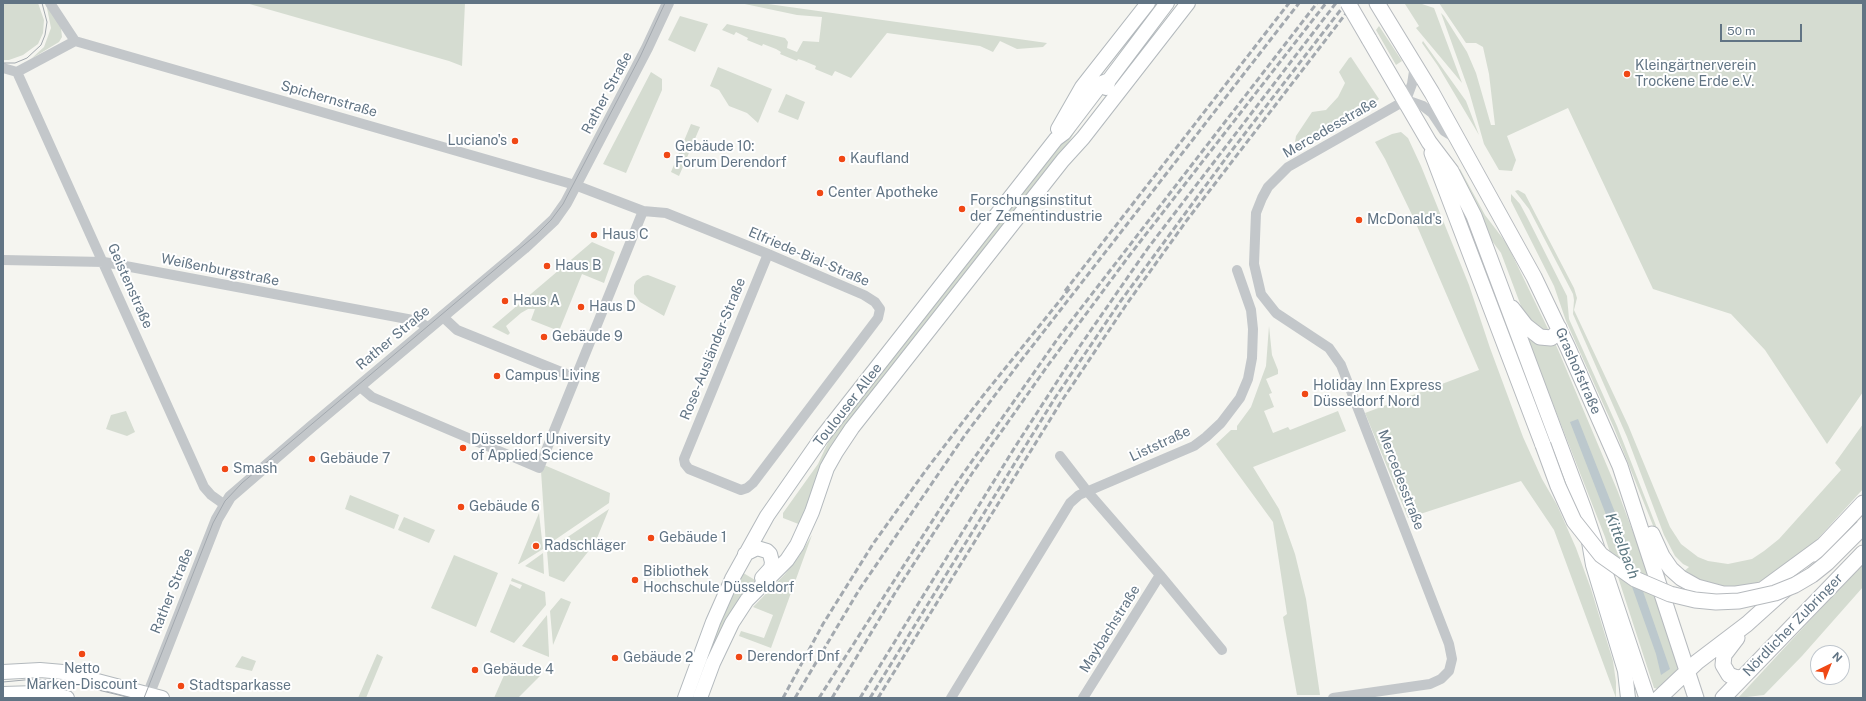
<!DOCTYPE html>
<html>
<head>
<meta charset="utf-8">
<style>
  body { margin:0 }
  #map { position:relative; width:1866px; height:701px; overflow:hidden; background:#f5f5f0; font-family:"Public Sans",sans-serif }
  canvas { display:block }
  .frame { position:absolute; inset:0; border:4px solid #617484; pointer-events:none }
  .north { position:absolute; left:1810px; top:645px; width:40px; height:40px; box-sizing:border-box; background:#fff; border:1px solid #c0c7ce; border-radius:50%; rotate:43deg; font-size:11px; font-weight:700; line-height:16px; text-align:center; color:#617484 }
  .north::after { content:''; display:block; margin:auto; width:14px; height:18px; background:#f04815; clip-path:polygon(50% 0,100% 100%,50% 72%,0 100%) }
  .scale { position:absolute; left:1720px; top:24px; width:82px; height:18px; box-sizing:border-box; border:2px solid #617484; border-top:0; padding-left:5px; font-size:12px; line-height:14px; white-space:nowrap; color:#617484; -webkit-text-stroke:3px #fff; paint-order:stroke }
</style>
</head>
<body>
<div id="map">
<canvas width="1866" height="701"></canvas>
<div class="frame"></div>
<div class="north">N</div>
<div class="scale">50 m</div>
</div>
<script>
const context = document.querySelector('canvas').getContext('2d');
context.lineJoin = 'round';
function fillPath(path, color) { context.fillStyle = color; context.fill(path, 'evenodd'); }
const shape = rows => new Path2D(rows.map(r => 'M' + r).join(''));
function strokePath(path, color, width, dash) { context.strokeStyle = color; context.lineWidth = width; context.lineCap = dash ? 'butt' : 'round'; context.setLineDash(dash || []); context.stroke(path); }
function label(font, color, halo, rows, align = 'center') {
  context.font = font + ' "Public Sans",sans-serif'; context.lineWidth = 4; context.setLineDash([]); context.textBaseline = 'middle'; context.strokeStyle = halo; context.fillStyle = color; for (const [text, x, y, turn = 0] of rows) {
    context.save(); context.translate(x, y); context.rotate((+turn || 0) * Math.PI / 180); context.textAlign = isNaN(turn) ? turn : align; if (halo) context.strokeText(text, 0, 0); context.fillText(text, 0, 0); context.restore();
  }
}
fillPath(shape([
  [3,3,38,3,44,20,43,33,38,44,23,55,9,60,3,60],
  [46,3,61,28,62,37,59,42,31,59,44,47,51,28],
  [246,3,465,3,462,66,449,61],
  [740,3,761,3,1047,43,1043,47,1017,49,1000,41,993,52,980,46,887,33,851,78,835,71,832,76,815,69,816,66,804,61,798,59,797,61,780,54,781,52,776,49,763,44,762,46,747,40,748,38,736,32,734,35,722,30,727,24,785,38,788,42,787,48,797,52,803,41,819,42,822,17,797,15],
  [1419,3,1434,8,1462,83,1416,28,1419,26,1405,4],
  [1439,3,1863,3,1863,392,1827,444,1765,350,1731,314,1653,289,1568,108,1507,136,1516,160,1512,171,1499,170,1484,144,1469,91,1441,13,1444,16,1467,52,1476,73,1491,125,1495,125,1489,74,1483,47,1476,43,1466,43],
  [680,16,708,24,695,52,668,40],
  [1379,26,1402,61,1396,65,1376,30],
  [1423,41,1466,101,1479,135,1438,66,1422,43],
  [1351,57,1379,99,1364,112,1298,147,1295,142,1296,136,1312,112,1326,110,1338,97,1345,83,1339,72,1349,58],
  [718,67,772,89,758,123,747,113,729,106,719,90,710,86],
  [651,72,662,79,662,90,626,173,603,164],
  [786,94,805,102,798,120,778,112],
  [1082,120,1059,158,838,439,801,525,783,518,783,513,818,464,830,438,1070,128],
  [691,124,700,127,679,176,671,172],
  [1401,132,1408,138,1421,166,1469,285,1490,348,1523,437,1542,479,1557,505,1576,548,1591,589,1613,661,1616,682,1616,698,1554,530,1521,481,1408,518,1365,413,1479,370,1414,219,1385,159,1375,142,1392,134],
  [1457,169,1460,169,1485,215,1507,244,1549,331,1541,333,1524,314,1501,253,1489,237],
  [1518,190,1525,194,1574,288,1577,298,1574,310,1628,425,1670,527,1681,544,1698,557,1708,561,1728,564,1752,559,1764,551,1779,539,1841,470,1835,463,1863,424,1863,489,1813,544,1768,580,1746,588,1710,587,1682,573,1689,567,1683,564,1675,556,1664,535,1627,437,1573,314,1574,300,1573,294,1529,209,1515,191],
  [1511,194,1520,204,1527,217,1567,296,1569,319,1617,426,1662,541,1660,543,1614,428,1566,321,1554,286,1511,201],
  [592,242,615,252,604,283,582,274,559,331,531,320,535,309,528,309,521,313,506,326,510,333,508,335,492,327],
  [648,275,676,286,664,316,640,302,634,294,634,285,636,281,643,276],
  [1269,326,1272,355,1278,370,1278,374,1266,379,1272,393,1269,394,1274,407,1264,411,1273,433,1288,427,1290,430,1338,411,1346,431,1253,467,1279,509,1295,554,1306,599,1320,695,1297,695,1283,617,1287,614,1273,522,1216,444,1231,430,1237,430,1237,426,1251,407,1266,366],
  [1529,339,1534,342,1555,343,1559,352,1618,492,1662,610,1680,670,1659,689,1654,688,1605,537,1528,340],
  [126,411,135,432,127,436,106,429,111,415],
  [544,465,610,493,609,503,546,546,541,471],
  [350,495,399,515,394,529,345,509],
  [609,509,595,543,564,582,549,576,547,551],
  [539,513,543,549,519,564,518,564],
  [404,517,435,530,429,543,398,530],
  [812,535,771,648,739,636,741,631,764,638,773,615,753,607,785,574,799,556],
  [543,553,544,574,525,566],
  [454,555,498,573,476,627,431,608],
  [1863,563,1863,587,1802,656,1764,695,1738,698],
  [740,571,755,580,733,609,696,698,691,698],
  [512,578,545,592,546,605,514,643,490,632,510,584,520,589,522,585,511,581],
  [561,598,571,602,553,645,550,611],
  [547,615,549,654,549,657,522,646],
  [377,654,383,657,366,698,358,698],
  [242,656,256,661,252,671,235,667],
  [509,664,540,676,518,698,494,698]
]), '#d5dcd1');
fillPath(shape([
  [1578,419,1620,525,1670,669,1661,675,1656,654,1610,525,1570,422]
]), '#bcc8cd');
const secondary = shape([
  [1106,88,1109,80,1167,3],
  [1058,129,1082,87,1148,3],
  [1588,536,1593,565,1625,671,1628,698],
  [745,554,757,548,767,551,770,554,772,562,771,568,762,578],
  [3,672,40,670,63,672,162,698],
  [3,694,36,693,67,698],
  [685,698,713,622,732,579,767,516,822,437,1056,139,1064,133,1102,83,1109,80],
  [700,698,713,663,732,623,747,600,787,560,797,545,812,512,827,468,836,452,852,428,1063,160,1083,138,1188,3]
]);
const primary = shape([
  [1377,3,1432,93,1534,277,1568,348,1620,466,1696,698],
  [1369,39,1429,142,1451,171,1474,216,1584,510,1647,698],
  [1432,153,1543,445],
  [1512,308,1526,326,1540,337,1551,338,1557,333,1559,328],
  [1652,534,1662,556,1671,569,1681,578,1697,587,1723,594,1736,594,1762,590,1822,546],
  [1815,554,1863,503],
  [1737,638,1724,655,1723,665,1729,675,1737,678,1742,677],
  [1659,698,1697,662,1747,624,1787,588],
  [1723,698,1863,553]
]);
strokePath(secondary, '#b3b9bd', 16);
strokePath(primary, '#b6babe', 17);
strokePath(shape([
  [50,3,75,41,575,185,643,211,666,213,768,254,864,295,875,302,880,309,878,318,753,483,747,488,741,490,689,469,685,464,684,459,768,254],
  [3,68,17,72,75,41],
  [17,72,204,487,211,495,225,505],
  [1406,100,1423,106,1432,113,1444,131,1457,139],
  [3,260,104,262,418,321,429,328],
  [442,316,457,330,576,378],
  [359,386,372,397,539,468,643,211],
  [1060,456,1087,491,1160,575,1222,650],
  [951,698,1070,503,1079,495,1194,446,1206,437,1221,423,1240,398,1248,379,1252,358,1253,329,1251,310,1237,270],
  [1083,698,1160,575],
  [1333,698,1430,684,1441,679,1449,671,1452,659,1449,644,1341,365,1329,348,1276,313,1261,294,1254,264,1256,213,1262,198,1268,187,1288,167,1406,100,1412,84,1415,65]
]), '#c3c7ca', 10);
strokePath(shape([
  [147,698,217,519,230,497,311,427,524,248,554,220,566,203,647,48,668,3]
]), '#c3c7ca', 12);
strokePath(secondary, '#fff', 14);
strokePath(primary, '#fff', 15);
strokePath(shape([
  [3,63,15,63,27,58,41,45,45,35,47,22,42,3],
  [3,682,35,679,61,681,131,698],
  [144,698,213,523,225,501,242,483,537,234,551,220,563,204,640,57,665,3]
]), '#a3a9af', 1);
strokePath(shape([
  [1065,291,1289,3],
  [783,698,823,624,873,544,926,470,982,397,1070,288],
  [795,698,859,590,965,435,1020,362,1299,3],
  [819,698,956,484,1061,334,1317,3],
  [832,698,895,593,973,472,1046,368,1129,256,1326,3],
  [860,698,1015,447,1080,346,1148,248,1336,3],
  [870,698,1055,398,1120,302,1226,158,1346,3],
  [878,698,1061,402,1126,305,1187,220,1354,3]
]), '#a3a9af', 3, [6, 3]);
const primaryBridge = shape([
  [1348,3,1369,39],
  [1543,445,1558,486,1574,521,1601,555,1635,579,1670,594,1695,600,1716,602,1739,601,1775,593,1795,585,1812,575,1827,563,1863,527]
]);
strokePath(primaryBridge, '#b6babe', 17, []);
strokePath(primaryBridge, '#fff', 15);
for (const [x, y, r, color] of [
  [1627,74,4,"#f04815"],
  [515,141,4,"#f04815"],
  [667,155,4,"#f04815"],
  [842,159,4,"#f04815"],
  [820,193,4,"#f04815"],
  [962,209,4,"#f04815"],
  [1359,220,4,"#f04815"],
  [594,235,4,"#f04815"],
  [547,266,4,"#f04815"],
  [505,301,4,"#f04815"],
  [581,307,4,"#f04815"],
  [544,337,4,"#f04815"],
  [497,376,4,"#f04815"],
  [1305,394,4,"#f04815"],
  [463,448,4,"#f04815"],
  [312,459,4,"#f04815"],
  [225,469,4,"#f04815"],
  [461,507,4,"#f04815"],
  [651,538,4,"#f04815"],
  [536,546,4,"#f04815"],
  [635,580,4,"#f04815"],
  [82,654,4,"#f04815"],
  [739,657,4,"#f04815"],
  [615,658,4,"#f04815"],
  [475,670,4,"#f04815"],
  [181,686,4,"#f04815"]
]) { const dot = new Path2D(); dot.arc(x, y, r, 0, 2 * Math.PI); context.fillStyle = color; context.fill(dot); strokePath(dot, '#fff', 1.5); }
label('14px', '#617484', '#fff', [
  ["Kleingärtnerverein",1635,66],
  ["Trockene Erde e.V.",1635,82],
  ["Luciano's",507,141,"right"],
  ["Gebäude 10:",675,147],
  ["Forum Derendorf",675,163],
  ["Kaufland",850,159],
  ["Center Apotheke",828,193],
  ["Forschungsinstitut",970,201],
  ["der Zementindustrie",970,217],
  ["McDonald's",1367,220],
  ["Haus C",602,235],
  ["Haus B",555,266],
  ["Haus A",513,301],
  ["Haus D",589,307],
  ["Gebäude 9",552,337],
  ["Campus Living",505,376],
  ["Holiday Inn Express",1313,386],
  ["Düsseldorf Nord",1313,402],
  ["Düsseldorf University",471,440],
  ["of Applied Science",471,456],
  ["Gebäude 7",320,459],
  ["Smash",233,469],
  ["Gebäude 6",469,507],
  ["Gebäude 1",659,538],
  ["Radschläger",544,546],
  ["Bibliothek",643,572],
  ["Hochschule Düsseldorf",643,588],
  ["Derendorf Dnf",747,657],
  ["Gebäude 2",623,658],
  ["Netto",82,669,"center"],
  ["Marken-Discount",82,685,"center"],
  ["Gebäude 4",483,670],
  ["Stadtsparkasse",189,686]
], 'left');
label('14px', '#617484', '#fff', [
  ["Rather Straße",607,93,-62],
  ["Spichernstraße",329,99,16],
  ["Mercedesstraße",1330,128,-30],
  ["Elfriede-Bial-Straße",809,257,23],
  ["Weißenburgstraße",220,270,11],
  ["Geistenstraße",130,286,66],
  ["Rather Straße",393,338,-40],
  ["Rose-Ausländer-Straße",713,349,-68],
  ["Grashofstraße",1578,371,66],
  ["Toulouser Allee",848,405,-52],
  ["Liststraße",1160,444,-25],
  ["Mercedesstraße",1401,480,69],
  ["Rather Straße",172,591,-68],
  ["Nördlicher Zubringer",1793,625,-46],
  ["Maybachstraße",1110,629,-58]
]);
label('italic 15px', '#5c7781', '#fff', [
  ["Kittelbach",1622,546,69]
]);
</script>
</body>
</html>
